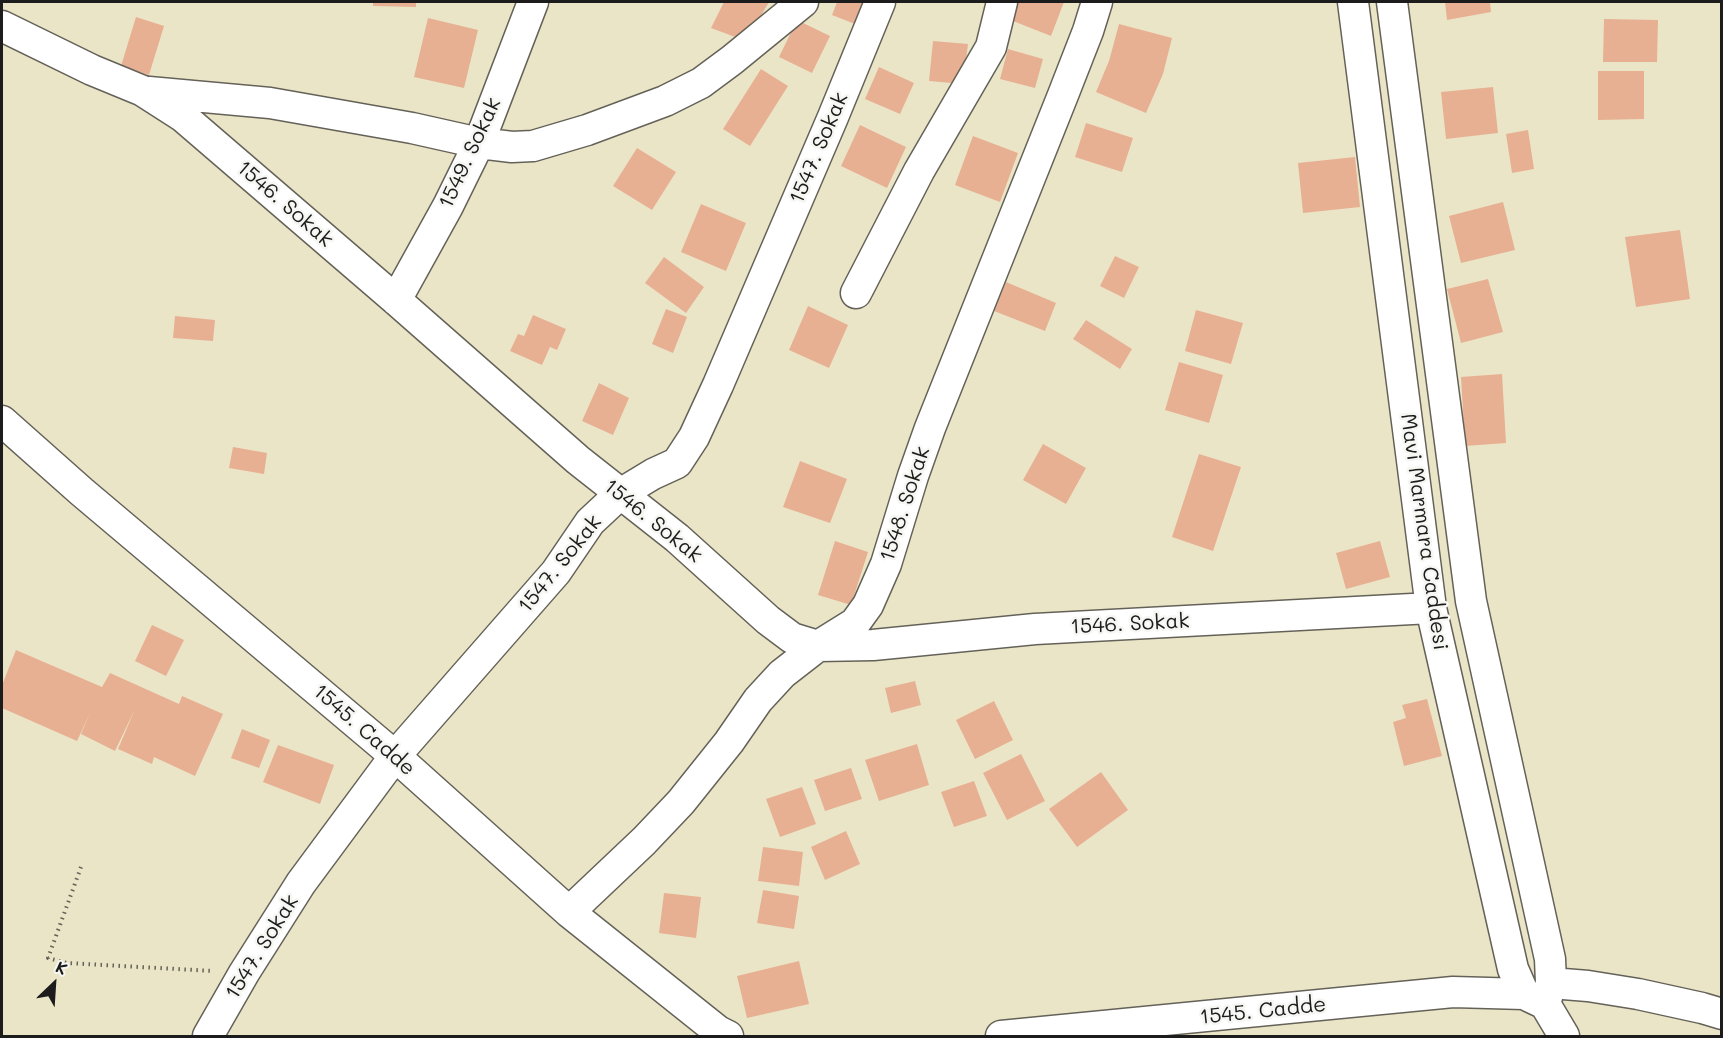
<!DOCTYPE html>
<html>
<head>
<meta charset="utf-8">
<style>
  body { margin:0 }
  #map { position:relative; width:1723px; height:1038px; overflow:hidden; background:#ebe5c8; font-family:Mali,sans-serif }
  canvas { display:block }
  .frame { position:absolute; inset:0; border:3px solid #1c1c1c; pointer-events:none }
  .north { position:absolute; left:24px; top:954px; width:60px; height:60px; -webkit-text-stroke:4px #f6f6f2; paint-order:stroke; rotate:25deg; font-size:16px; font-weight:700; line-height:24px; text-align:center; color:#1c1c1c }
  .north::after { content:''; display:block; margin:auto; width:21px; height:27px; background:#1c1c1c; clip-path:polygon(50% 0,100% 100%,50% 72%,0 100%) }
</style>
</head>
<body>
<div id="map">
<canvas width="1723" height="1038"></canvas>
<div class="frame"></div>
<div class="north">K</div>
</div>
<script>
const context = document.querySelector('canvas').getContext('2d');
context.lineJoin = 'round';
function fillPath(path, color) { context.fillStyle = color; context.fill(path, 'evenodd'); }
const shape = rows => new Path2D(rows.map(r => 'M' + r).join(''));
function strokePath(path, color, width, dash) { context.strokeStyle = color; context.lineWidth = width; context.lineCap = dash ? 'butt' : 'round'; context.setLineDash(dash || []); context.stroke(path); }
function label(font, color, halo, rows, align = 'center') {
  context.font = font + ' Mali,sans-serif'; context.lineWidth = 5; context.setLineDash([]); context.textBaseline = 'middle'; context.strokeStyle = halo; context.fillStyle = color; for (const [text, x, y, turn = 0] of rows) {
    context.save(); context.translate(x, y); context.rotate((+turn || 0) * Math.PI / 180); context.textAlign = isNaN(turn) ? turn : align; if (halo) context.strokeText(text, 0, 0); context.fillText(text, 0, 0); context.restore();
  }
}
fillPath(shape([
  [373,2,416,2,416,7,373,6],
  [724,2,769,2,746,41,711,28],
  [837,2,864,2,855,24,832,15],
  [1012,2,1064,2,1051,36,1013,21,1016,12,1009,9],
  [1445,2,1490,2,1491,12,1447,20],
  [136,17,164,26,149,75,121,66],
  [428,18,478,30,464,88,414,77],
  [1604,19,1658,20,1657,62,1603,62],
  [797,20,830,36,812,73,779,57],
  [1119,24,1172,38,1163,74,1146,113,1096,92,1109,61],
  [933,41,968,44,963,84,929,81],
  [1008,49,1043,59,1035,88,1000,79],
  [879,67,914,83,900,114,865,99],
  [761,69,788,86,750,146,723,129],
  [1598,71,1644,71,1644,119,1598,120],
  [1493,87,1498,133,1446,139,1441,92],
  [1086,123,1133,138,1122,172,1075,157],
  [860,125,906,147,887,188,841,166],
  [1528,130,1534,169,1512,173,1506,134],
  [973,136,1018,153,1000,202,955,185],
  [637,148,676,172,652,210,613,186],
  [1355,157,1360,207,1303,213,1298,163],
  [1503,202,1515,250,1461,263,1449,216],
  [701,204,746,223,726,271,681,252],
  [1680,230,1690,299,1636,307,1625,237],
  [1115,256,1139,267,1124,298,1100,286],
  [664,257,704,287,686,313,645,283],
  [1488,279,1503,332,1461,343,1447,289],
  [1006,282,1056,303,1045,331,994,311],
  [808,306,848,325,829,368,789,350],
  [666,309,687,317,673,353,652,344],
  [1196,310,1243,323,1231,364,1185,351],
  [533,315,566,329,557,350,550,347,542,365,510,351,518,334,524,336],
  [175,316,215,320,213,341,173,338],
  [1086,320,1132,349,1120,369,1073,339],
  [1179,362,1223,375,1209,423,1165,410],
  [1502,374,1506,443,1465,446,1461,377],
  [599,383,629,398,613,435,582,421],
  [1043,444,1086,468,1066,504,1023,480],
  [233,447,267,453,264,474,229,468],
  [1199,454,1241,467,1213,551,1172,537],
  [800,461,847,479,830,523,783,507],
  [835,541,868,552,851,605,818,595],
  [1380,541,1390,577,1346,589,1336,553],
  [152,625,184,640,166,676,135,661],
  [16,650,102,687,110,673,179,704,182,696,223,714,195,776,154,757,152,764,118,749,135,709,115,751,81,734,90,713,77,741,2,708,2,685],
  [915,681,921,705,891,713,885,688],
  [1427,699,1442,756,1404,766,1393,722,1406,718,1402,705],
  [994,701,1013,740,975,759,956,720],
  [242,729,270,740,259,768,231,758],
  [917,744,929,785,879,801,865,760],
  [278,745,334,765,320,804,263,782],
  [1021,754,1045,801,1007,820,983,773],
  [851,768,862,799,825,811,814,780],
  [1101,772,1128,810,1077,847,1049,809],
  [974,781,987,816,954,827,941,792],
  [802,787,816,824,780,837,766,799],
  [846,831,860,864,825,880,811,847],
  [763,847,803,852,799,886,758,881],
  [763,890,799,896,794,929,757,923],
  [664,893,701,897,696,938,659,933],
  [799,961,809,1004,747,1018,737,976]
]), '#e7b092');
const minor = shape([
  [1353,2,1431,608,1513,969,1524,994,1545,1004,1564,1036],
  [1392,2,1471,601,1550,959,1551,983,1545,1004],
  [2,26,92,70,143,91,182,116,396,300,578,460,677,538,768,620,792,638,818,646,873,645,1035,629,1431,608],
  [149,92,270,103,412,128,479,143,512,147,533,146,587,130,665,101,701,83,732,60,803,2],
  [856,293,919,171,991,47,1002,2],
  [396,300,448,206,479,143,533,2],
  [2,421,82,492,395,756,569,912,718,1031,728,1036],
  [569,912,644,841,681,802,729,742,758,700,782,674,818,646,855,623,868,605,886,564,913,476,930,428,1063,95,1088,31,1097,2],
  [1551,983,1588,986,1638,994,1702,1008,1722,1014],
  [208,1036,244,973,301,883,395,756,556,572,590,522,620,494,653,474,677,463,694,437,718,385,833,117,880,2],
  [1001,1036,1453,992,1524,994]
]);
strokePath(minor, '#646258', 33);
strokePath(shape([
  [81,867,48,958,67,963,213,971]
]), '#646258', 4, [1.5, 4.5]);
strokePath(minor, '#fff', 30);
label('21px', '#1c1c1c', '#f6f6f2', [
  ["1547. Sokak",819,148,-67],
  ["1549. Sokak",470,153,-65],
  ["1546. Sokak",285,204,41],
  ["1548. Sokak",905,504,-72],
  ["1546. Sokak",653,521,39],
  ["Mavi Marmara Caddesi",1424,532,82],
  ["1547. Sokak",560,564,-51],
  ["1546. Sokak",1130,624,-3],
  ["1545. Cadde",364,730,41],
  ["1547. Sokak",262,947,-58],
  ["1545. Cadde",1263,1011,-6]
]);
</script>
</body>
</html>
